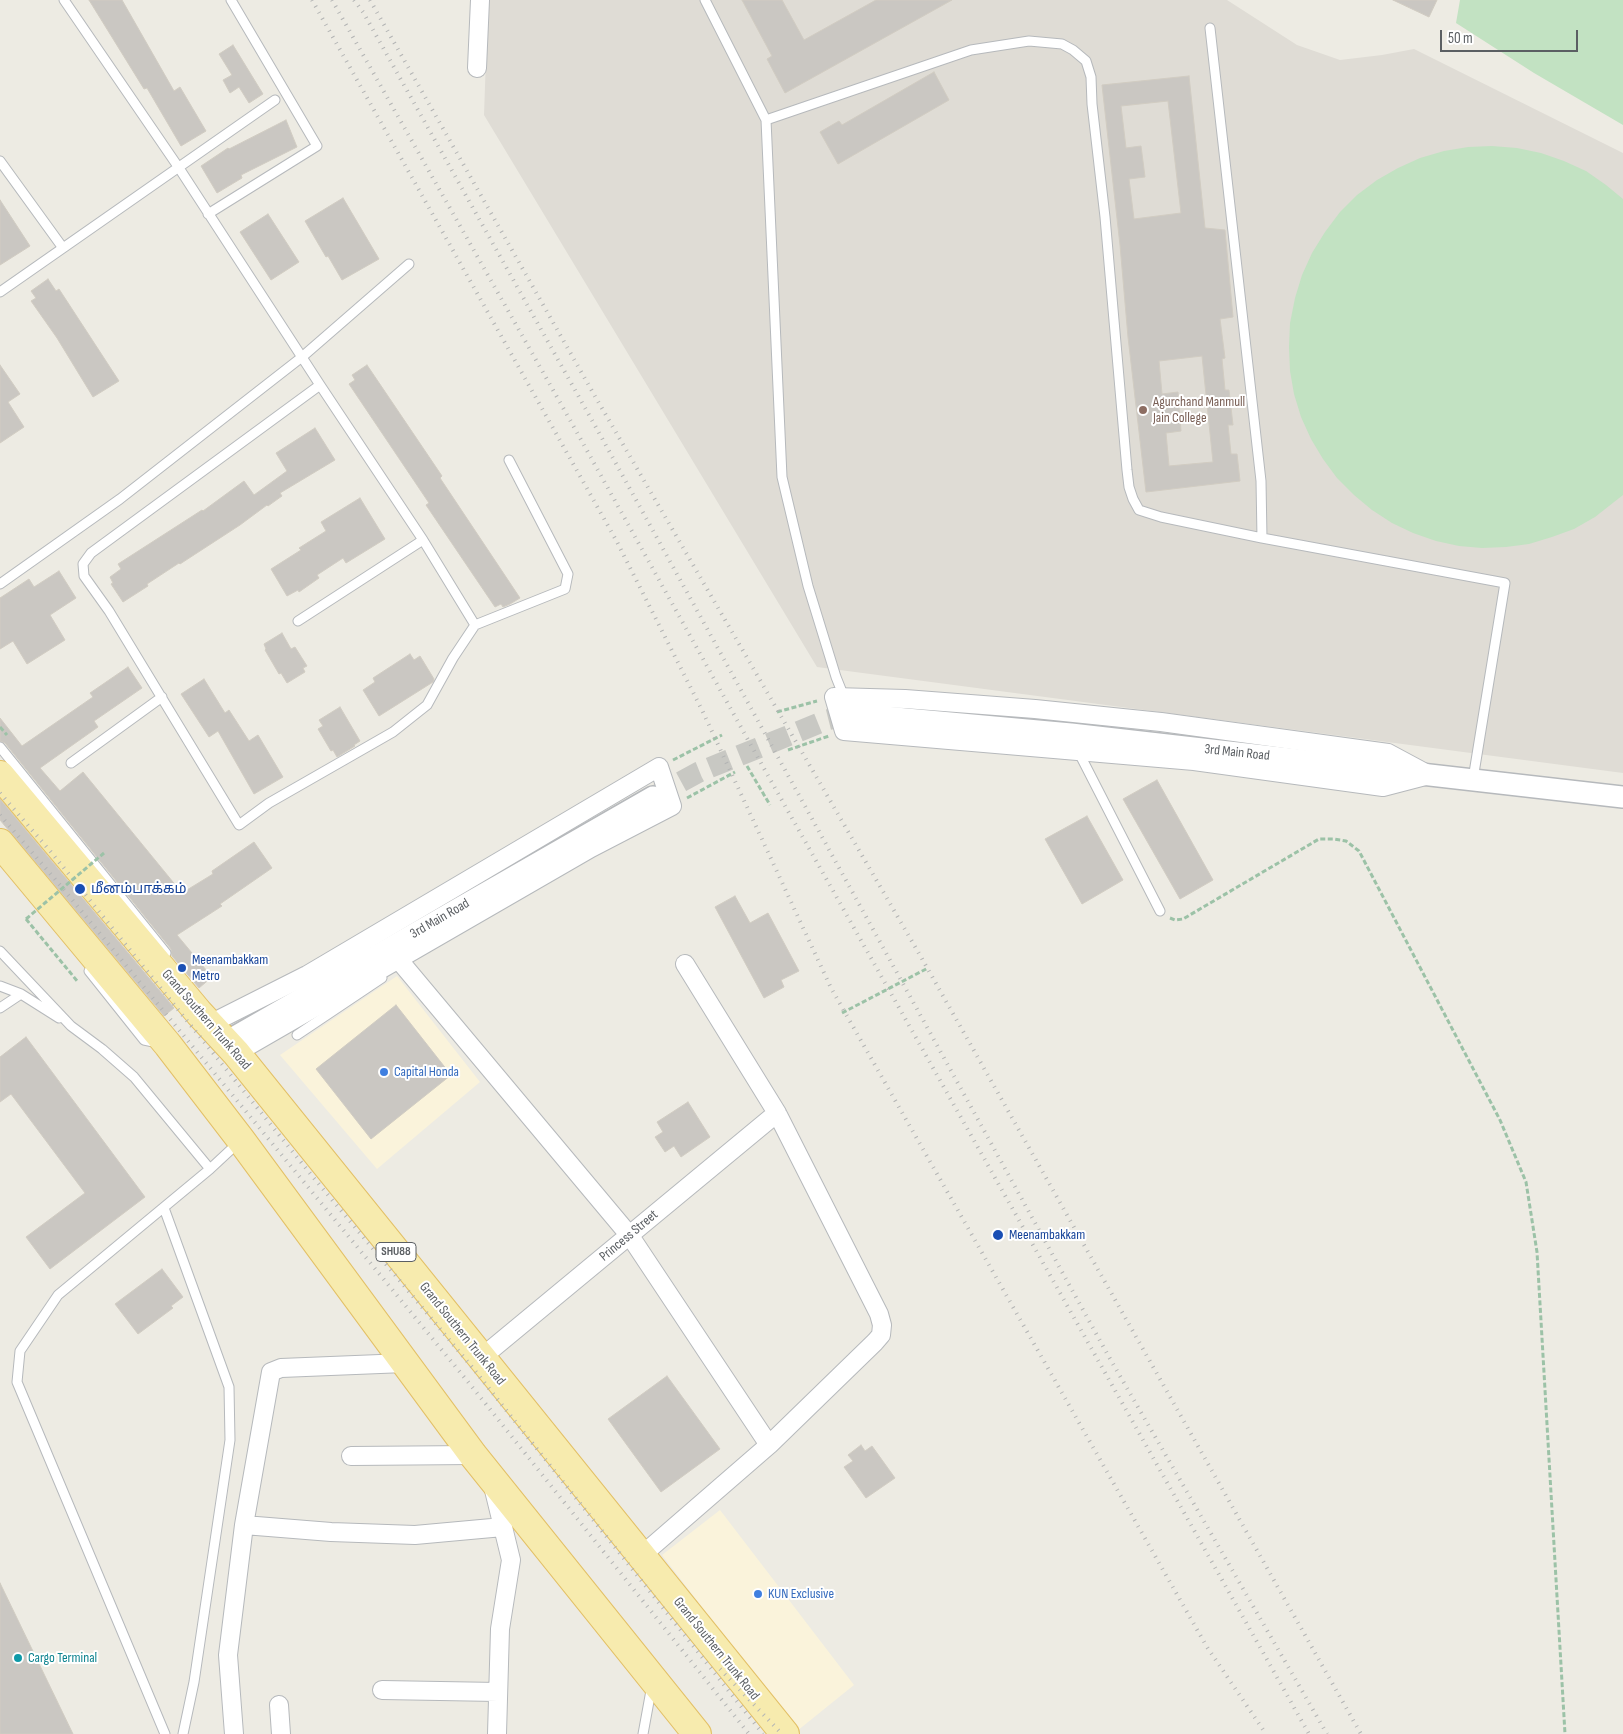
<!DOCTYPE html>
<html>
<head>
<meta charset="utf-8">
<style>
  body { margin:0 }
  #map { position:relative; width:1623px; height:1734px; overflow:hidden; background:#edebe3; font-family:"Sofia Sans Condensed",sans-serif }
  canvas { display:block }
  .scale { position:absolute; left:1440px; top:30px; width:138px; height:22px; box-sizing:border-box; border:2px solid #5b5f63; border-top:0; padding-left:6px; font-size:15px; line-height:18px; white-space:nowrap; color:#5b5f63; -webkit-text-stroke:4px #fff; paint-order:stroke }
</style>
</head>
<body>
<div id="map">
<canvas width="1623" height="1734"></canvas>
<div class="scale">50 m</div>
</div>
<script>
const context = document.querySelector('canvas').getContext('2d');
context.lineJoin = 'round';
function fillPath(path, color) { context.fillStyle = color; context.fill(path, 'evenodd'); }
const shape = rows => new Path2D(rows.map(r => 'M' + r).join(''));
function strokePath(path, color, width, dash) { context.strokeStyle = color; context.lineWidth = width; context.lineCap = dash ? 'butt' : 'round'; context.setLineDash(dash || []); context.stroke(path); }
function label(font, color, halo, rows, align = 'center') {
  context.font = font + ' "Sofia Sans Condensed","Noto Sans Tamil",sans-serif'; context.lineWidth = 4; context.setLineDash([]); context.textBaseline = 'middle'; context.strokeStyle = halo; context.fillStyle = color; for (const [text, x, y, turn = 0] of rows) {
    context.save(); context.translate(x, y); context.rotate((+turn || 0) * Math.PI / 180); context.textAlign = isNaN(turn) ? turn : align; if (halo) context.strokeText(text, 0, 0); context.fillText(text, 0, 0); context.restore();
  }
}
fillPath(shape([
  [397,976,480,1082,377,1169,280,1055],
  [720,1510,854,1685,797,1731,662,1555]
]), '#faf3db');
fillPath(shape([
  [488,0,1227,0,1297,45,1340,60,1382,55,1414,49,1623,153,1623,773,817,667,484,115]
]), '#dfdcd5');
fillPath(shape([
  [1460,0,1623,0,1623,125,1534,73,1456,23],
  [1492,146,1517,148,1541,153,1564,161,1586,171,1606,185,1623,199,1623,495,1595,517,1574,529,1552,537,1529,544,1506,547,1482,548,1459,546,1436,541,1413,533,1392,523,1372,510,1354,495,1337,478,1323,459,1311,439,1301,417,1294,394,1290,371,1289,347,1290,323,1295,298,1302,275,1312,253,1325,232,1340,212,1357,195,1377,180,1398,168,1420,158,1444,151,1468,147]
]), '#c2e2c2');
const building = shape([
  [89,0,122,0,174,91,180,87,206,131,181,146,147,88,144,89,89,0],
  [742,0,782,0,804,40,876,0,952,0,785,93,767,59,772,56,742,0],
  [1393,0,1437,0,1429,17,1393,0],
  [233,45,263,94,249,103,239,87,230,93,223,80,232,75,219,54,233,45],
  [934,72,949,100,838,164,820,132,839,121,842,125,934,72],
  [1189,76,1205,228,1225,230,1233,317,1220,319,1225,358,1222,359,1225,390,1229,390,1233,425,1228,425,1231,454,1237,454,1240,481,1146,492,1128,337,1120,245,1102,85,1189,76],
  [1168,101,1181,213,1134,219,1129,179,1145,177,1141,146,1126,148,1121,106,1168,101],
  [1202,356,1213,462,1169,466,1166,433,1181,431,1178,392,1162,394,1159,361,1202,356],
  [286,120,297,147,241,175,242,178,217,193,201,166,228,148,229,149,286,120],
  [343,198,379,259,342,280,328,256,326,257,305,221,343,198],
  [0,200,30,246,0,265,0,200],
  [268,214,299,262,271,280,240,232,268,214],
  [48,279,56,291,59,289,119,381,93,397,57,338,31,301,36,298,31,291,48,279],
  [0,365,20,394,8,402,24,427,0,443,0,365],
  [367,365,442,476,440,478,520,598,510,604,503,607,501,604,495,607,426,505,429,503,349,384,355,380,352,375,367,365],
  [315,428,335,460,280,493,282,496,268,506,267,505,240,525,180,564,179,563,147,584,148,586,123,602,111,584,113,583,110,577,121,569,118,564,202,510,203,511,244,481,254,495,287,471,276,453,315,428],
  [360,498,385,539,346,563,343,558,317,575,319,578,299,592,298,590,287,596,271,569,301,550,299,548,326,531,321,522,360,498],
  [59,571,76,598,50,615,65,640,27,664,13,641,0,649,0,598,29,579,34,587,59,571],
  [282,633,291,649,295,647,307,666,303,668,305,672,287,683,281,673,279,674,265,650,266,649,264,644,282,633],
  [410,654,414,660,420,656,434,679,433,682,379,716,363,690,375,682,373,678,410,654],
  [128,667,142,688,94,721,98,727,40,768,60,791,83,772,182,893,213,874,212,871,254,842,272,868,220,904,222,906,177,935,212,977,199,988,172,956,171,949,5,743,0,741,0,718,22,746,93,697,90,693,128,667],
  [204,679,225,713,229,710,249,741,258,735,283,777,254,794,218,731,209,737,181,694,204,679],
  [340,707,360,741,354,745,355,746,337,757,333,750,331,751,318,729,323,726,319,720,340,707],
  [1157,780,1213,880,1180,899,1123,799,1157,780],
  [0,799,174,1008,164,1016,0,820,0,799],
  [1087,816,1123,880,1082,904,1045,839,1087,816],
  [735,896,750,923,768,913,799,971,781,980,784,987,764,998,715,907,735,896],
  [396,1005,451,1075,371,1139,316,1069,396,1005],
  [26,1037,145,1197,50,1269,26,1237,85,1193,11,1094,0,1102,0,1057,26,1037],
  [688,1102,710,1137,681,1157,674,1146,665,1152,655,1137,663,1132,657,1122,688,1102],
  [162,1269,183,1297,171,1306,173,1308,138,1334,115,1304,162,1269],
  [667,1376,720,1449,661,1492,608,1419,667,1376],
  [861,1445,865,1451,872,1446,895,1478,866,1498,844,1467,853,1461,848,1455,861,1445],
  [0,1583,73,1734,0,1734,0,1583]
]);
fillPath(building, '#cac7c2');
strokePath(building, '#d1ccc2', 1);
strokePath(shape([
  [653,797,699,772,827,720,851,714]
]), '#c8c8c3', 21, [21, 11]);
const service = shape([
  [64,0,179,168,320,385,423,540,475,625],
  [705,0,766,120,782,477,808,586,836,677,844,697],
  [766,120,971,50,1029,41,1062,44,1073,50,1086,61,1091,77,1092,104,1105,217,1127,470,1129,487,1133,499,1139,510,1161,517,1262,538,1261,481,1210,28],
  [0,161,63,248],
  [208,214,317,146,231,0],
  [0,292,275,100],
  [320,385,91,553,83,564,84,576,109,611,239,825,269,803,393,732,427,705,453,658,475,625,565,589,568,574,509,460],
  [1262,538,1505,583,1473,779],
  [0,584,120,499,302,357,409,264],
  [298,621,423,540],
  [0,747,166,953],
  [1078,751,1160,911],
  [71,763,162,697],
  [0,951,71,1026,102,1049,134,1077,210,1169],
  [89,971,144,1040,158,1043],
  [0,986,21,994,59,1018],
  [0,1008,21,994],
  [297,1035,382,978],
  [164,1208,229,1387,230,1440,194,1682,183,1734],
  [165,1734,17,1382,20,1351,58,1295,210,1169,239,1142],
  [643,1734,652,1685]
]);
const minor = shape([
  [477,68,480,0],
  [834,697,905,699,1035,709,1161,722,1388,753,1429,775,1383,787,1194,761,844,731,834,697],
  [398,959,630,1236,769,1445],
  [210,1024,307,975,659,767,672,806,591,848,236,1053],
  [481,1358,777,1113],
  [351,1456,473,1455],
  [493,1486,511,1560,500,1629,497,1734],
  [244,1525,331,1532,415,1535,503,1527],
  [641,1556,769,1445,875,1342,881,1335,882,1325,879,1314,777,1113,685,964],
  [382,1690,498,1692],
  [279,1705,281,1734],
  [234,1734,228,1655,244,1525,271,1372,281,1368,405,1363]
]);
const tertiary = shape([
  [851,714,1071,734,1623,797],
  [226,1042,653,797]
]);
const primary = shape([
  [0,775,199,1013,236,1053,785,1734],
  [0,843,168,1045,241,1140,473,1455,697,1734]
]);
strokePath(service, '#b6b9bc', 11);
strokePath(minor, '#b6b9bc', 20);
strokePath(tertiary, '#b6b9bc', 24);
strokePath(primary, '#e3c066', 30);
strokePath(shape([
  [777,712,817,701],
  [0,727,7,735],
  [788,750,829,736],
  [673,760,722,735],
  [747,766,770,805],
  [687,798,735,772],
  [1170,918,1175,920,1183,919,1319,839,1334,839,1346,841,1359,851,1500,1120,1526,1182,1537,1252,1565,1734],
  [26,919,78,982]
]), '#9cc2a7', 3, [5, 2.5]);
strokePath(service, '#fff', 9);
strokePath(minor, '#fff', 18);
strokePath(tertiary, '#fff', 21);
strokePath(primary, '#f7ebae', 28);
strokePath(shape([
  [312,0,616,540,702,710,831,988,1207,1647,1266,1734],
  [332,0,570,420,762,765,1309,1734],
  [354,0,363,12,598,431,1109,1357,1327,1734],
  [370,0,596,398,917,950,1361,1734],
  [0,793,51,852,313,1177,472,1367,763,1734],
  [0,815,60,885,473,1388,749,1734],
  [720,1669,782,1734]
]), '#b3b4b4', 4, [1, 6]);
strokePath(shape([
  [26,919,104,853],
  [842,1013,928,968]
]), '#9cc2a7', 3, [5, 2.5]);
for (const [x, y, r, color] of [
  [1143,410,5,"#8d6e63"],
  [80,889,6,"#1a4fb4"],
  [182,968,5,"#1a4fb4"],
  [384,1072,5,"#3f7fe0"],
  [998,1235,6,"#1a4fb4"],
  [758,1594,5,"#3f7fe0"],
  [18,1658,5,"#0f9aa8"]
]) { const dot = new Path2D(); dot.arc(x, y, r, 0, 2 * Math.PI); context.fillStyle = color; context.fill(dot); strokePath(dot, '#fff', 2); }
for (const [x, y, w] of [
  [396,1252,40]
]) { const box = new Path2D(); box.roundRect(x - w / 2, y - 9.5, w, 19, 4); context.fillStyle = '#fff'; context.fill(box); strokePath(box, '#5b5f63', 1); }
label('bold 12px', '#5b5f63', null, [
  ["SHU88",396,1252]
]);
label('14px', '#785e54', '#fff', [
  ["Agurchand Manmull",1153,402],
  ["Jain College",1153,418]
], 'left');
label('14px', '#5b5f63', '#fff', [
  ["3rd Main Road",1237,753,6],
  ["3rd Main Road",440,919,-30],
  ["Grand Southern Trunk Road",206,1020,49],
  ["Princess Street",629,1236,-40],
  ["Grand Southern Trunk Road",462,1334,51],
  ["Grand Southern Trunk Road",716,1649,51]
]);
label('14px', '#164399', '#fff', [
  ["மீனம்பாக்கம்",91,889],
  ["Meenambakkam",192,960],
  ["Metro",192,976],
  ["Meenambakkam",1009,1235]
], 'left');
label('14px', '#366cbe', '#fff', [
  ["Capital Honda",394,1072],
  ["KUN Exclusive",768,1594]
], 'left');
label('14px', '#0d838f', '#fff', [
  ["Cargo Terminal",28,1658]
], 'left');
</script>
</body>
</html>
